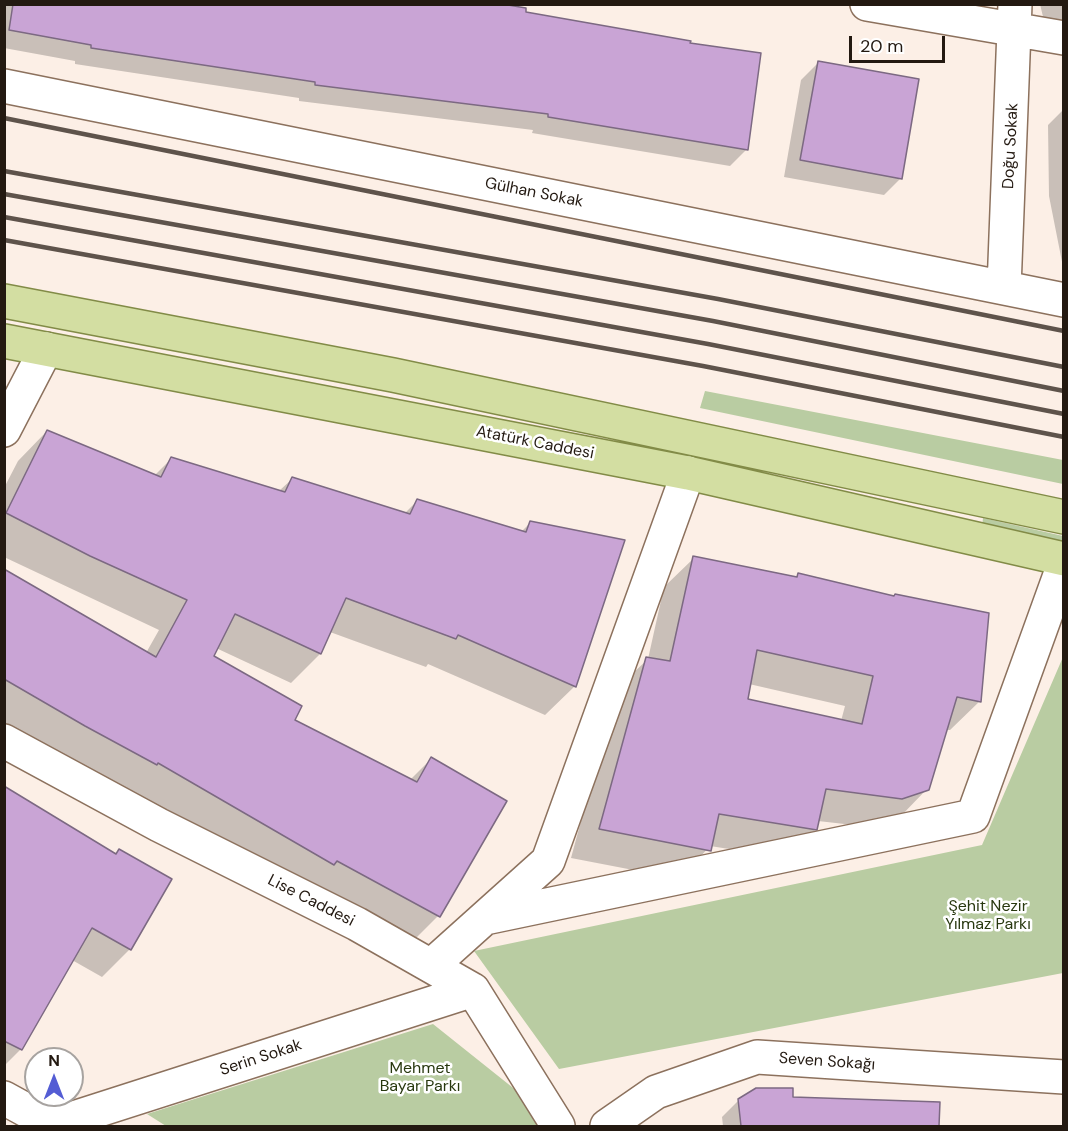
<!DOCTYPE html>
<html>
<head>
<meta charset="utf-8">
<style>
  body { margin:0 }
  #map { position:relative; width:1068px; height:1131px; overflow:hidden; background:#fcefe6; font-family:"DM Sans",sans-serif }
  canvas { display:block }
  .frame { position:absolute; inset:0; border:6px solid #231911; pointer-events:none }
  .north { position:absolute; left:24px; top:1047px; width:60px; height:60px; box-sizing:border-box; background:#fff; border:2px solid #a7a3a0; border-radius:50%; rotate:0deg; font-size:16px; font-weight:700; line-height:24px; text-align:center; color:#231911 }
  .north::after { content:''; display:block; margin:auto; width:21px; height:27px; background:#545dd4; clip-path:polygon(50% 0,100% 100%,50% 72%,0 100%) }
  .scale { position:absolute; left:849px; top:36px; width:96px; height:27px; box-sizing:border-box; border:3px solid #231911; border-top:0; padding-left:8px; font-size:18px; line-height:21px; white-space:nowrap; color:#231911; -webkit-text-stroke:4px #fff; paint-order:stroke }
</style>
</head>
<body>
<div id="map">
<canvas width="1068" height="1131"></canvas>
<div class="frame"></div>
<div class="north">N</div>
<div class="scale">20 m</div>
</div>
<script>
const context = document.querySelector('canvas').getContext('2d');
context.lineJoin = 'round';
function fillPath(path, color) { context.fillStyle = color; context.fill(path, 'evenodd'); }
const shape = rows => new Path2D(rows.map(r => 'M' + r).join(''));
function strokePath(path, color, width, dash) { context.strokeStyle = color; context.lineWidth = width; context.lineCap = dash ? 'butt' : 'round'; context.setLineDash(dash || []); context.stroke(path); }
function label(font, color, halo, rows, align = 'center') {
  context.font = font + ' "DM Sans",sans-serif'; context.lineWidth = 5; context.setLineDash([]); context.textBaseline = 'middle'; context.strokeStyle = halo; context.fillStyle = color; for (const [text, x, y, turn = 0] of rows) {
    context.save(); context.translate(x, y); context.rotate((+turn || 0) * Math.PI / 180); context.textAlign = isNaN(turn) ? turn : align; if (halo) context.strokeText(text, 0, 0); context.fillText(text, 0, 0); context.restore();
  }
}
fillPath(shape([
  [705,391,1063,460,1063,484,700,408],
  [983,518,1063,536,1063,546,982,527],
  [1063,657,1063,973,559,1069,474,951,982,845],
  [433,1024,537,1107,540,1126,166,1126,147,1114]
]), '#b9cca2');
fillPath(shape([
  [4,4,490,4,524,13,746,150,730,166,532,133,533,130,299,101,299,98,75,64,75,61,4,48],
  [1040,4,1064,4,1064,25,1044,21],
  [818,63,901,178,884,195,784,177,801,80],
  [1063,110,1064,111,1064,272,1049,196,1048,125],
  [47,431,154,476,171,459,279,491,292,479,404,514,417,501,521,532,531,522,575,686,545,715,428,664,426,667,330,632,320,654,291,683,216,648,212,657,293,721,410,780,431,759,438,916,409,945,4,725,4,571,146,653,159,630,4,557,4,488,18,461],
  [694,558,795,578,799,575,980,701,950,730,946,730,927,789,898,819,871,827,818,821,817,828,787,858,710,846,680,879,571,858,617,688,648,659,664,587],
  [749,684,845,706,841,721,746,700],
  [4,788,115,855,119,850,130,949,102,977,72,960,21,1049,4,1066],
  [792,1098,939,1103,938,1126,723,1126,722,1117,739,1100]
]), '#0003');
const building = shape([
  [13,4,502,4,526,8,526,12,691,41,690,43,761,53,748,150,548,117,548,114,315,85,315,82,91,48,91,45,9,30,13,4],
  [818,61,919,79,902,179,800,160,818,61],
  [47,430,161,477,171,457,285,492,292,477,410,514,417,499,526,532,530,521,625,540,576,687,458,635,456,639,346,598,321,654,235,614,214,656,302,706,295,720,417,782,431,757,507,801,440,917,337,861,334,865,158,763,157,765,85,726,4,679,4,569,156,657,187,600,90,556,6,513,47,430],
  [693,556,797,577,798,573,894,596,895,594,989,613,981,702,957,697,929,790,902,799,826,789,817,830,719,814,711,851,599,829,646,657,670,661,693,556],
  [757,650,873,676,862,724,748,699,757,650],
  [4,786,116,854,119,849,172,879,131,950,92,928,22,1050,4,1041,4,786],
  [756,1088,793,1088,793,1097,940,1102,939,1126,741,1126,738,1099,756,1088]
]);
fillPath(building, '#c9a4d5');
strokePath(building, '#7c6982', 1.5);
const minor = shape([
  [867,4,1064,38],
  [4,86,1064,300],
  [1004,288,1015,4],
  [4,430,46,349],
  [4,741,159,825,357,924,473,990,558,1126],
  [485,918,973,816,1064,564],
  [431,966,548,861,688,473],
  [4,1098,55,1126],
  [49,1126,473,990],
  [607,1126,656,1092,757,1057,1064,1077]
]);
const major = shape([
  [4,301,393,375,1064,517],
  [4,341,688,473,1064,559]
]);
strokePath(minor, '#8c715d', 36);
strokePath(major, '#828b47', 36);
strokePath(minor, '#fff', 33);
strokePath(major, '#d3dea2', 33);
strokePath(shape([
  [4,118,1064,331],
  [4,171,718,299,1064,367],
  [4,194,713,321,1064,391],
  [4,217,708,344,1064,414],
  [4,240,703,366,1064,437]
]), '#5e534b', 4.5);
label('16px', '#231911', '#fff', [
  ["Doğu Sokak",1011,146,-87],
  ["Gülhan Sokak",534,193,11],
  ["Atatürk Caddesi",535,443,11],
  ["Lise Caddesi",311,901,27],
  ["Serin Sokak",261,1058,-18],
  ["Seven Sokağı",827,1062,4]
]);
label('16px', '#28380f', '#fff', [
  ["Şehit Nezir",988,907],
  ["Yılmaz Parkı",988,925],
  ["Mehmet",420,1069],
  ["Bayar Parkı",420,1087]
]);
</script>
</body>
</html>
